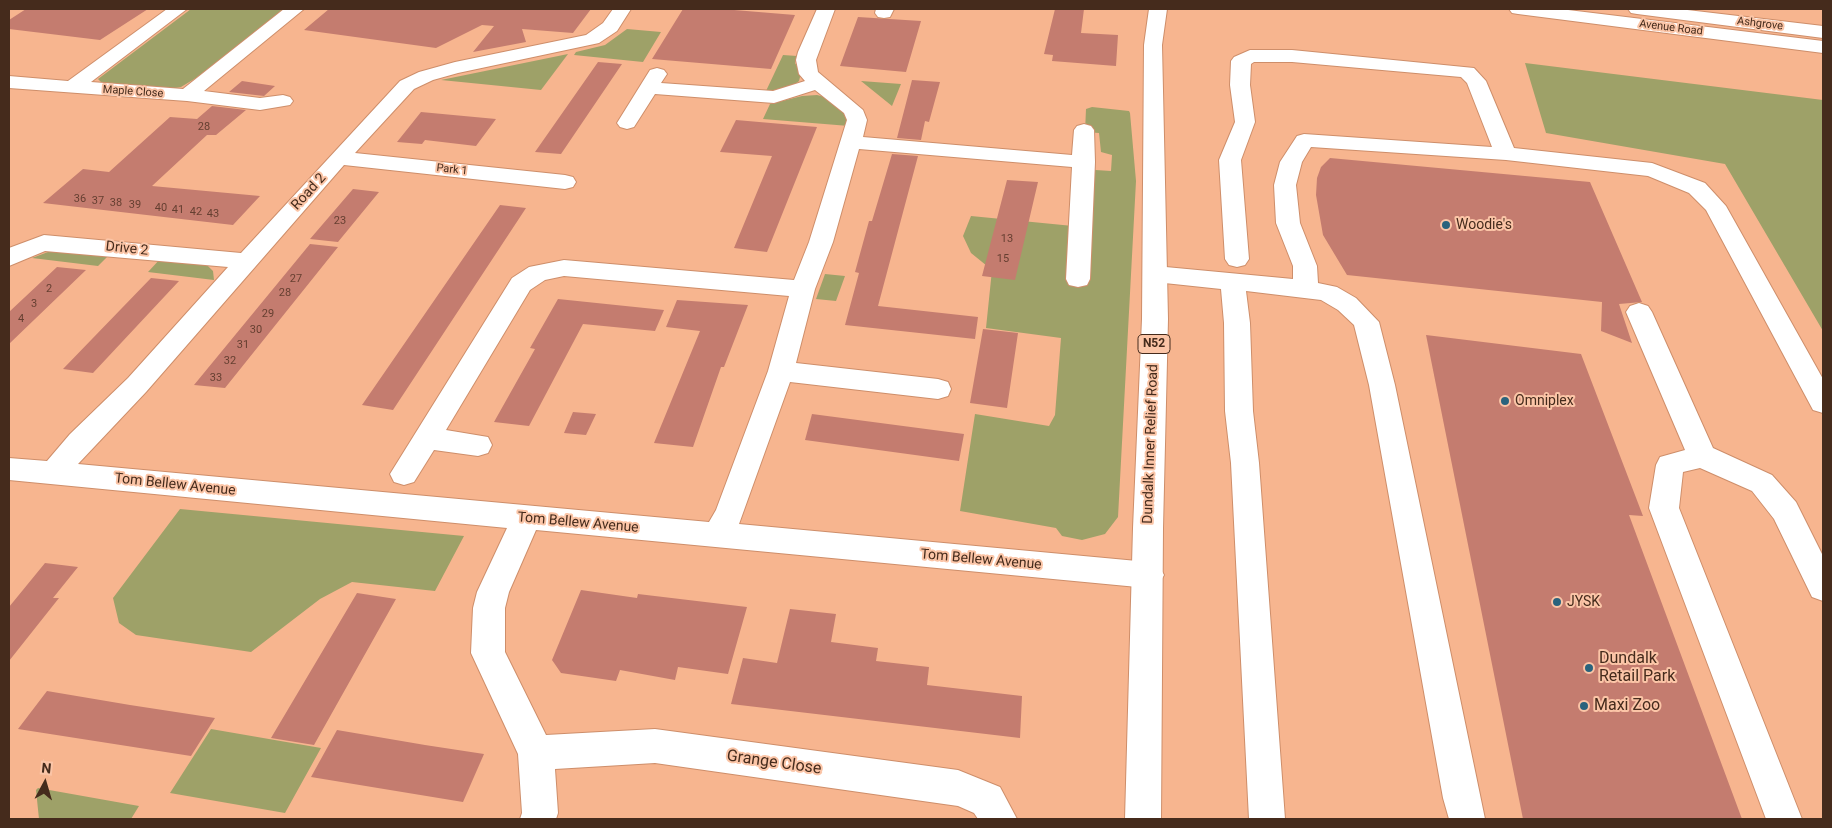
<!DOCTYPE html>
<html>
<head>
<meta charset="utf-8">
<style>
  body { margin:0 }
  #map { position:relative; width:1832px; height:828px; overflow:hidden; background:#f7b58f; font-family:Roboto,sans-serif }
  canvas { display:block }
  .frame { position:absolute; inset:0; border:10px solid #452b1c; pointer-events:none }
  .north { position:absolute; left:20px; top:758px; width:50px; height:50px; -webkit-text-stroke:4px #fbc5a7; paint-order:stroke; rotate:6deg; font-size:14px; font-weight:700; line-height:20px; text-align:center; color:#452b1c }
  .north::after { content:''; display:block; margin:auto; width:18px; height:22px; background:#452b1c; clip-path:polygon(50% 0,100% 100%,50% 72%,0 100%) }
</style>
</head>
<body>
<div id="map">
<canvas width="1832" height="828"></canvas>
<div class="frame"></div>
<div class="north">N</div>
</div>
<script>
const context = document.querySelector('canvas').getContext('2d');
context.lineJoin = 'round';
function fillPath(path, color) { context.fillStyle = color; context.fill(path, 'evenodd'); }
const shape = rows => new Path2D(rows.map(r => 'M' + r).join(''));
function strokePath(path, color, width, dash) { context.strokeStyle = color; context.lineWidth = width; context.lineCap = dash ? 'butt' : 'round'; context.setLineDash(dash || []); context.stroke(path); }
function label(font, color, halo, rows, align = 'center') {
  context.font = font + ' Roboto,sans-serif'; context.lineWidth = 4; context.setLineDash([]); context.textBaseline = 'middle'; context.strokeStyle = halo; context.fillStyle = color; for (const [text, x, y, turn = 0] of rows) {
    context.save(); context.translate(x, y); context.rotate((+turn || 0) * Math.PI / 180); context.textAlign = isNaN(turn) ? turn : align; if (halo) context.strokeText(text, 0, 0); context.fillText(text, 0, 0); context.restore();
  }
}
fillPath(shape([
  [191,9,285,9,196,78,181,87,169,89,103,84,98,79],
  [627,29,661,32,643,62,574,55,576,52,605,45],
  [568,54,541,90,441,80],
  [783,55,797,56,795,63,801,73,799,81,791,88,766,91],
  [1525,63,1823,100,1823,331,1725,164,1546,133],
  [861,81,901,84,892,106],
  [817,95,825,97,846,113,849,126,763,119,770,104,802,96],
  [1092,107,1129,111,1130,113,1136,181,1118,517,1105,534,1082,540,1062,536,1056,528,960,511,975,414,1049,426,1055,415,1061,338,986,328,992,270,971,253,963,236,971,216,1073,226,1080,169,1111,171,1112,155,1101,152,1099,133,1085,132,1086,109],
  [56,249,111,253,98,266,32,258],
  [161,258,206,264,213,271,214,280,148,272],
  [825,274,845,276,836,301,816,299],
  [180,509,464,536,435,591,352,582,320,599,251,652,136,635,119,623,113,598],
  [211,729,321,748,285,813,170,793],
  [38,788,139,806,131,819,39,819,36,790]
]), '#9ea168');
fillPath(shape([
  [26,9,148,9,100,40,9,29,9,20],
  [329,9,591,9,573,33,522,29,526,42,473,52,494,26,482,25,436,48,304,30],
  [683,9,722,9,795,15,771,69,652,59],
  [1055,9,1084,9,1081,33,1118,35,1116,66,1052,61,1053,55,1044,54],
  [858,17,921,21,906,72,840,66],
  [598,62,622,64,561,154,535,152],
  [912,80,940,82,929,122,925,121,921,140,897,138],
  [242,81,275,86,264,96,229,92],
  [212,106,246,110,216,135,207,135,152,186,260,196,233,225,43,203,83,169,109,172,170,117,197,119],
  [421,112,496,119,476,146,425,140,422,144,397,142],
  [736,120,817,127,767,252,734,248,772,156,720,152],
  [892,154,918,156,878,306,978,317,975,339,845,325,859,273,855,272,869,221,872,221],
  [1330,158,1590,182,1642,302,1619,304,1632,343,1601,331,1602,302,1347,275,1323,235,1316,195,1317,178,1321,167],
  [1007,180,1038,182,1015,280,982,276],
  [353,189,379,192,338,242,310,239],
  [500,205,526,208,393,410,362,405],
  [310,244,338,247,225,388,194,385],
  [57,267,86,270,9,344,9,312],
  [151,278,179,281,93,373,63,369],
  [558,299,664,310,655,331,583,324,529,426,494,422,535,349,530,348],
  [677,300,748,305,724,367,721,367,693,447,654,443,700,331,666,327],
  [983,329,1018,333,1007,408,970,403],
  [1426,335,1581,354,1643,516,1629,515,1742,819,1523,819],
  [573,412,596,414,586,435,564,433],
  [812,414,964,434,959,461,805,440],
  [45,563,78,567,53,598,59,598,9,661,9,607],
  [581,590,637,598,638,594,747,607,728,674,678,667,675,680,620,670,616,681,561,673,552,660],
  [357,593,396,599,314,745,271,738],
  [790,609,836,614,831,642,878,648,876,661,929,667,927,685,1022,696,1020,738,731,704,743,658,777,663],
  [47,691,130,705,215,718,191,756,18,729],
  [337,730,425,745,484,754,463,802,311,777]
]), '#c47c6f');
const minor = shape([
  [167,9,187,9,91,82,183,89,284,9,304,9,204,91,260,98,283,95,290,97,293,101,290,105,260,110,187,101,9,88,9,76,68,81,167,9],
  [613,9,631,9,617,31,599,43,458,73,433,80,414,89,355,153,565,175,573,177,576,182,573,187,565,189,344,165,146,392,78,464,709,522,716,510,768,371,789,296,564,276,545,280,530,290,446,430,488,437,492,445,488,453,478,456,434,450,414,482,404,485,394,482,390,474,512,278,529,267,564,260,794,280,809,242,847,120,844,113,815,90,774,103,655,94,634,127,627,129,620,127,617,123,650,70,657,68,664,70,667,74,661,83,773,91,805,81,799,74,796,60,798,52,817,9,835,9,816,60,818,72,863,110,867,120,863,137,1072,155,1074,130,1077,126,1084,124,1091,126,1094,130,1095,162,1090,279,1087,285,1078,287,1069,285,1066,279,1072,167,859,149,833,242,815,289,796,363,938,379,948,382,951,389,948,396,938,399,790,382,739,524,1148,562,1159,566,1164,575,1159,584,1148,588,536,530,509,592,505,608,505,652,546,735,655,729,958,770,1000,787,1017,819,978,819,974,813,958,806,655,763,555,769,558,813,556,819,520,819,522,813,518,754,471,653,473,608,477,592,507,528,9,480,9,458,47,461,70,434,128,378,228,267,45,251,9,266,9,248,44,235,241,253,400,81,419,72,455,62,586,35,603,23,613,9],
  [876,9,894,9,890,17,884,18,878,17,875,13,876,9],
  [1628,9,1679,9,1823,26,1823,38,1637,14,1631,13,1628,9],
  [1250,50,1292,50,1474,68,1486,81,1514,148,1652,163,1705,183,1726,206,1823,379,1823,413,1813,410,1706,210,1689,193,1648,176,1506,160,1311,147,1302,162,1296,185,1300,223,1317,266,1318,283,1337,287,1356,298,1379,322,1395,385,1485,819,1449,819,1443,798,1369,385,1354,325,1338,310,1321,300,1246,291,1250,323,1253,411,1259,463,1285,819,1249,819,1231,463,1225,411,1224,323,1221,289,1155,282,1146,280,1143,274,1146,268,1155,266,1293,279,1293,266,1276,223,1274,185,1280,162,1297,136,1304,134,1492,147,1467,83,1461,77,1292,62,1254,62,1251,64,1250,85,1255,122,1241,160,1249,259,1245,265,1237,267,1229,265,1225,259,1219,160,1235,122,1230,85,1231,61,1234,57,1250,50],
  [1639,303,1648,306,1652,312,1713,448,1772,475,1796,502,1823,556,1823,601,1812,597,1774,519,1752,491,1700,468,1683,472,1679,508,1802,819,1766,819,1649,508,1656,465,1660,457,1685,450,1626,312,1630,306,1639,303]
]);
const major = shape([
  [1149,9,1167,9,1162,45,1168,319,1163,528,1161,819,1125,819,1133,528,1142,319,1144,45,1149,9],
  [1509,9,1560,9,1823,41,1823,53,1518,14,1512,13,1509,9]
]);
strokePath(minor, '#ce8e6a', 2);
strokePath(major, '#ce8e6a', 2);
fillPath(minor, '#fff');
fillPath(major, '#fff');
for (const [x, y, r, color] of [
  [1446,225,5,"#2a637d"],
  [1505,401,5,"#2a637d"],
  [1557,602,5,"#2a637d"],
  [1589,668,5,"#2a637d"],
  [1584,706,5,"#2a637d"]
]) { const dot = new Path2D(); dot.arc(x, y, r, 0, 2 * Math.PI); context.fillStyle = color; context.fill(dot); strokePath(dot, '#fbc5a7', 2); }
label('11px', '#452b1c', '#fbc5a7', [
  ["Ashgrove",1760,24,7],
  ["Avenue Road",1671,28,7],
  ["Maple Close",133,92,4],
  ["Park 1",452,170,6]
]);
label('11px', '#653f31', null, [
  ["28",204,127],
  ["36",80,199],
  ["37",98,201],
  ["38",116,203],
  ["39",135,205],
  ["40",161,208],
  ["41",178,210],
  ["42",196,212],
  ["43",213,214],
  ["23",340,221],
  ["13",1007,239],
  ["15",1003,259],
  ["27",296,279],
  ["2",49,289],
  ["28",285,293],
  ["3",34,304],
  ["29",268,314],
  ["4",21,319],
  ["30",256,330],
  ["31",243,345],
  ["32",230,361],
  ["33",216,378]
]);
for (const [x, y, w] of [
  [1154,344,32]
]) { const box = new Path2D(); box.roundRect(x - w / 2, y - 9.5, w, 19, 4); context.fillStyle = '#fbc5a7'; context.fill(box); strokePath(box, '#452b1c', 1); }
label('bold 12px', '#452b1c', null, [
  ["N52",1154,344]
]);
label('14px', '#452b1c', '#fbc5a7', [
  ["Road 2",309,192,-48],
  ["Drive 2",127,249,6],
  ["Dundalk Inner Relief Road",1151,444,-88],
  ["Tom Bellew Avenue",175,485,6],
  ["Tom Bellew Avenue",578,523,5],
  ["Tom Bellew Avenue",981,560,5]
]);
label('14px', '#452b1c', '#fbc5a7', [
  ["Woodie's",1456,225],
  ["Omniplex",1515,401],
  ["JYSK",1567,602]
], 'left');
label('16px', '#452b1c', '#fbc5a7', [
  ["Dundalk",1599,659],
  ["Retail Park",1599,677],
  ["Maxi Zoo",1594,706]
], 'left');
label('16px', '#452b1c', '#fbc5a7', [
  ["Grange Close",774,763,8]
]);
</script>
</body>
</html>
